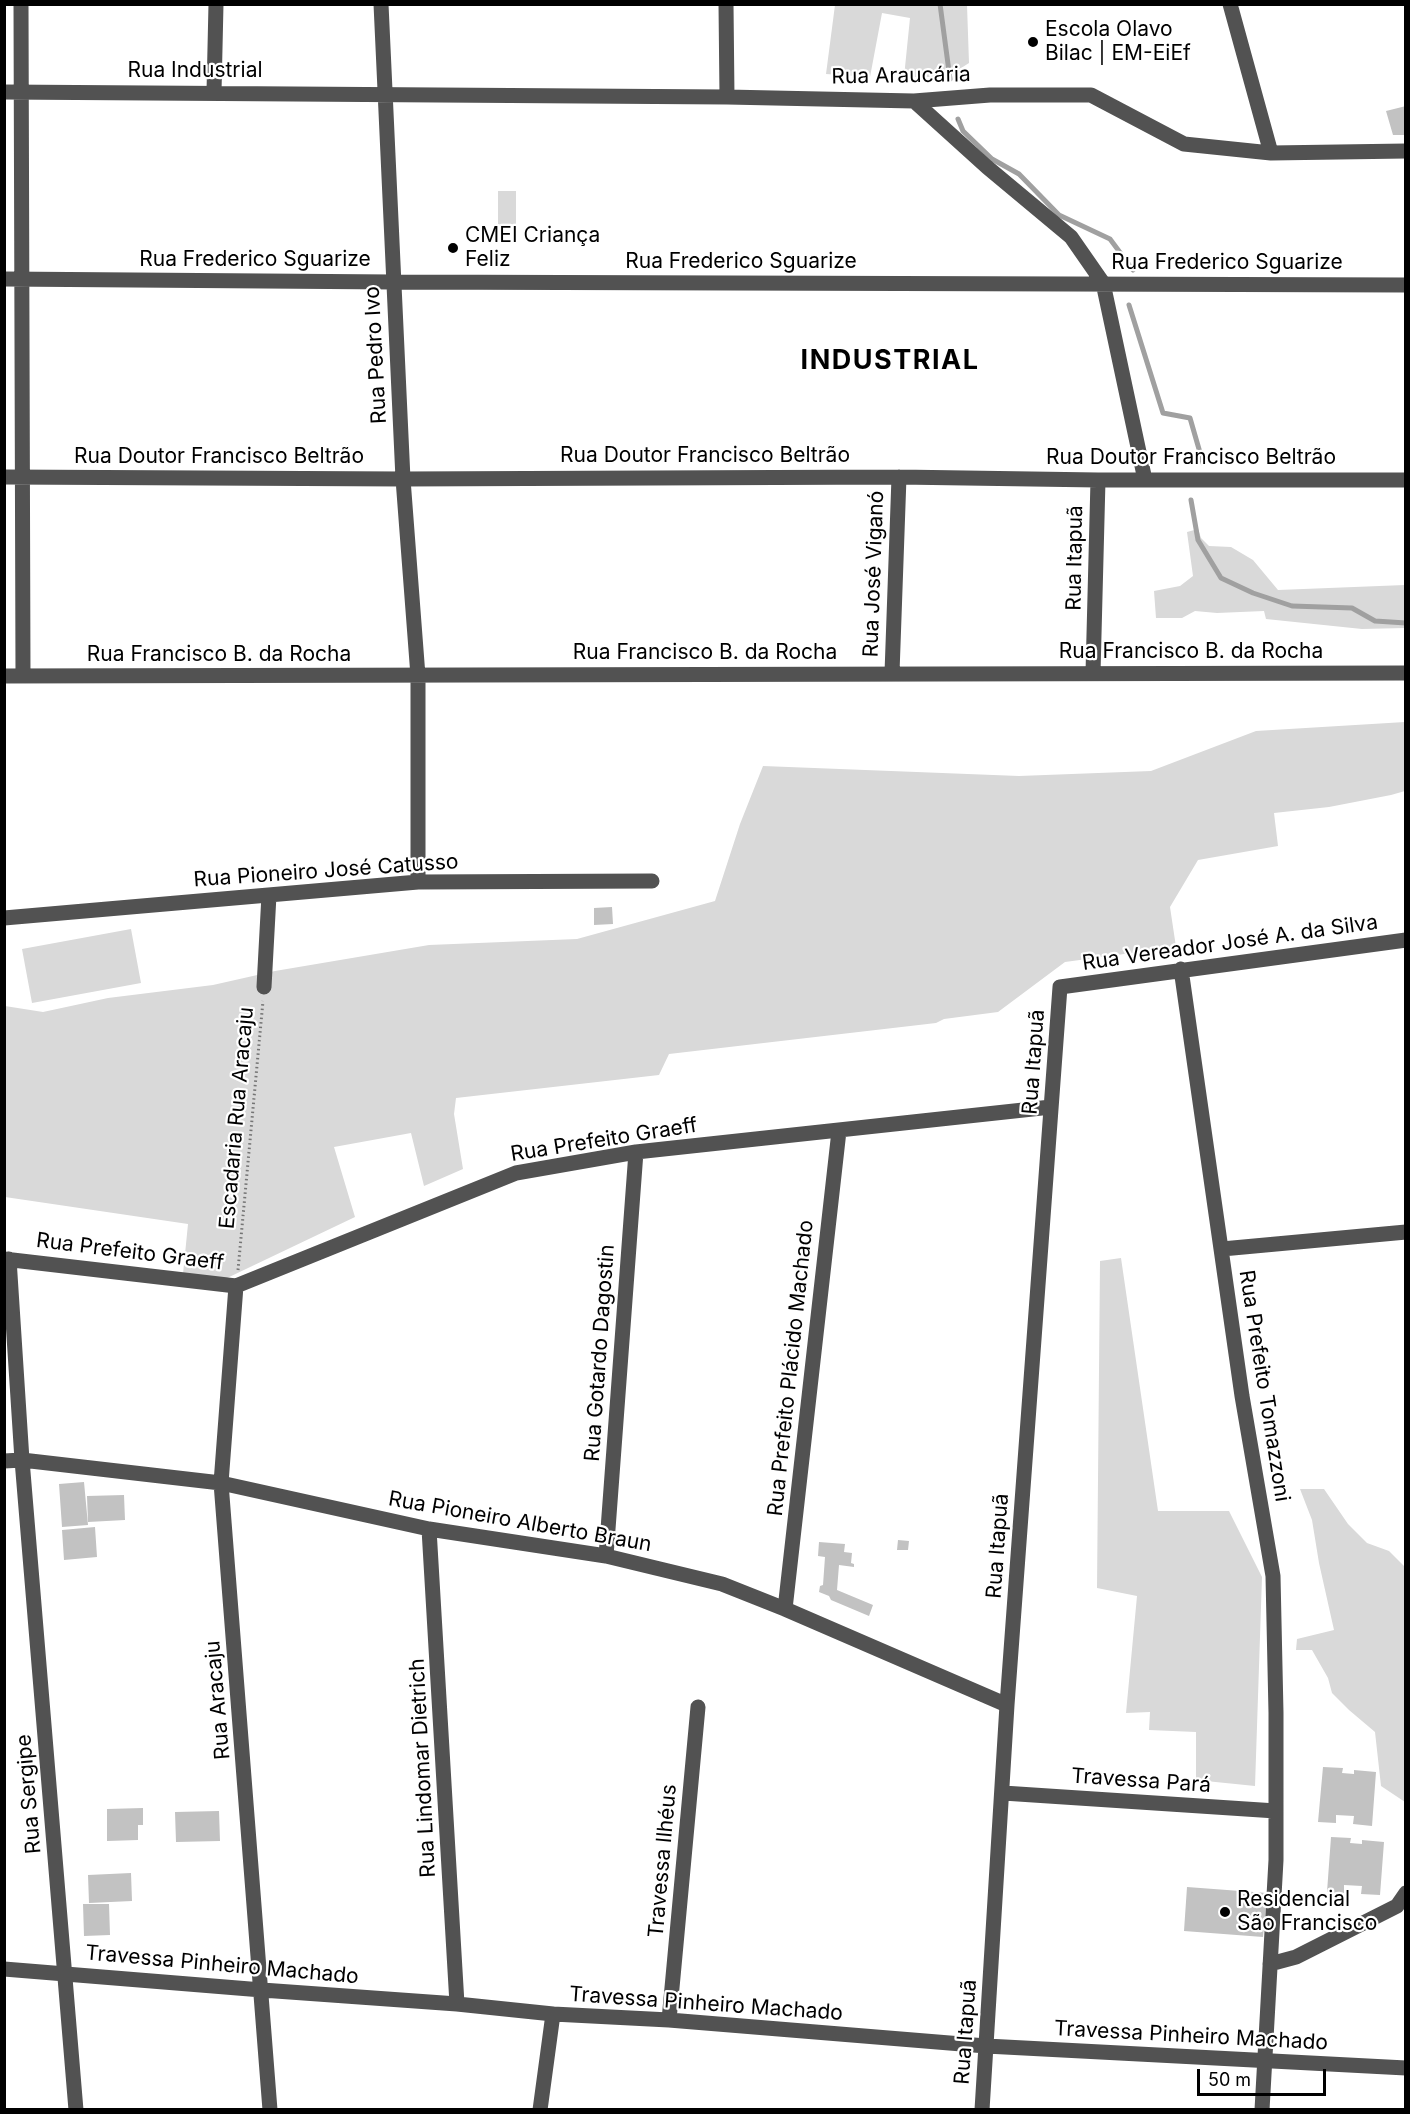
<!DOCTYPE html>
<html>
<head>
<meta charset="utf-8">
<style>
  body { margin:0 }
  #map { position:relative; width:1410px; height:2114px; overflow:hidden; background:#fff; font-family:Inter,sans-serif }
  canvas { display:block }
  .frame { position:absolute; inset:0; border:6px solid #000; pointer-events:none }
  .scale { position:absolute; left:1197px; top:2069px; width:129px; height:27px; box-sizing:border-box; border:3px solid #000; border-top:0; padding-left:8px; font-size:18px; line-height:21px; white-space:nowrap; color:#000; -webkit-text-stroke:4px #fff; paint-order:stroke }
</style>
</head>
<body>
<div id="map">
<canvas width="1410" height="2114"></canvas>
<div class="frame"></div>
<div class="scale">50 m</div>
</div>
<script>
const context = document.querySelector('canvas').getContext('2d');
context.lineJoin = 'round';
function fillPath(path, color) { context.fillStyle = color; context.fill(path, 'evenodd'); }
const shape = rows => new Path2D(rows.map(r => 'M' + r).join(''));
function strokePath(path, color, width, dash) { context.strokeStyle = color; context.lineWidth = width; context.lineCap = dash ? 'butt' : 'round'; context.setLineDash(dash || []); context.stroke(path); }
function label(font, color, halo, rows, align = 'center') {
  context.font = font + ' Inter,sans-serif'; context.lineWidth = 4.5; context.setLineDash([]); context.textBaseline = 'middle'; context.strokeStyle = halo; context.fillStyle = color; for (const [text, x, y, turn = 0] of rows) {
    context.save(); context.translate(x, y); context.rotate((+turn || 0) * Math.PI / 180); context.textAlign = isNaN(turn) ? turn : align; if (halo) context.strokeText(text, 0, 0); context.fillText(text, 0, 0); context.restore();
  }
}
fillPath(shape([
  [835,5,967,5,969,63,947,77,904,77,910,18,882,13,870,77,826,74],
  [498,191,516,191,516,228,498,229],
  [1198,529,1201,538,1209,546,1231,547,1253,560,1278,590,1405,585,1405,628,1362,629,1266,619,1264,611,1217,613,1195,611,1182,618,1156,618,1154,591,1180,586,1193,576,1187,532],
  [1405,722,1405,791,1391,795,1329,807,1274,813,1278,846,1198,860,1170,907,1176,947,1065,962,998,1012,944,1019,936,1023,669,1054,659,1075,456,1098,454,1114,463,1169,424,1186,411,1133,334,1147,355,1217,225,1279,183,1274,188,1224,5,1197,5,1006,43,1012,108,998,213,985,275,971,429,945,577,939,715,901,740,824,763,766,1019,776,1151,771,1256,731],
  [131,929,141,983,32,1003,22,949],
  [1121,1258,1158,1511,1229,1511,1262,1577,1255,1786,1196,1780,1196,1732,1149,1730,1150,1712,1126,1713,1137,1596,1097,1588,1100,1261],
  [1300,1489,1324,1489,1348,1524,1367,1543,1389,1551,1405,1567,1405,1802,1381,1786,1375,1732,1349,1710,1332,1693,1328,1678,1312,1650,1296,1650,1297,1639,1334,1630,1319,1563,1312,1520]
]), '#d9d9d9');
strokePath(shape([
  [940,4,950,79],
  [958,119,963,131,992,159,1019,174,1059,215,1110,239,1133,270],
  [1129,305,1163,413,1190,418,1203,463],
  [1191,500,1198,540,1221,578,1253,593,1292,606,1352,608,1375,621,1406,623]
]), '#a0a0a0', 5);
fillPath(shape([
  [1406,106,1406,135,1393,135,1386,111],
  [612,907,613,924,594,925,594,908],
  [84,1482,88,1525,62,1527,59,1484],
  [124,1495,125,1520,88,1522,87,1496],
  [95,1527,97,1557,64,1560,62,1530],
  [898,1540,909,1541,908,1550,897,1550],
  [819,1542,845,1544,844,1552,852,1553,851,1563,854,1564,854,1567,839,1565,837,1590,873,1605,869,1616,831,1600,829,1596,819,1592,820,1586,823,1585,825,1557,818,1556],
  [1323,1767,1343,1768,1342,1773,1354,1774,1354,1770,1376,1772,1372,1826,1353,1824,1354,1816,1336,1815,1336,1823,1318,1822],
  [143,1808,143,1825,138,1825,138,1840,107,1841,107,1809],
  [219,1811,220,1841,176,1842,175,1812],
  [1331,1837,1351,1838,1350,1843,1362,1844,1362,1840,1384,1842,1380,1895,1361,1894,1362,1886,1344,1885,1344,1893,1327,1892],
  [131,1873,132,1901,89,1903,88,1875],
  [1187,1887,1267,1893,1263,1937,1184,1931],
  [83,1904,109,1904,110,1935,84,1936]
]), '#c2c2c2');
strokePath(shape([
  [238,1270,263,1001]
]), '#747474', 3, [1.5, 3]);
strokePath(shape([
  [21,4,23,676],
  [381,4,403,479,418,676,418,882],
  [726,4,727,97],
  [1230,4,1271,153],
  [4,92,727,97,914,101,990,95,1091,95,1184,144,1271,153,1406,151],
  [214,92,216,4],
  [914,101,987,167,1071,237,1103,283,1145,480],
  [4,279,393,282,1406,285],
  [4,477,403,479,899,477,1098,480,1406,480],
  [892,673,899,477],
  [1093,673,1098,480],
  [4,676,1406,673],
  [4,918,418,882,652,881],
  [1181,969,1242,1396,1273,1576,1276,1713,1276,1860,1262,2110],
  [264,987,269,895],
  [1222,1249,1406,1232],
  [4,1259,236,1286,516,1173,636,1152,1051,1107],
  [9,1259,22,1460,76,2110],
  [236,1286,221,1483,270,2110],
  [4,1461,22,1460,221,1483,429,1529,606,1556,722,1584,785,1609,1007,1705],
  [429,1529,457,2004],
  [606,1556,636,1152],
  [785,1609,839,1131],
  [1003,1793,1276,1811],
  [1270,1964,1296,1957,1397,1906,1406,1893],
  [4,1969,262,1990,457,2004,553,2014,669,2020,986,2046,1406,2068],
  [669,2020,698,1707],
  [540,2110,553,2014],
  [982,2110,1007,1705,1060,987,1406,940]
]), '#525252', 15);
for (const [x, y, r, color] of [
  [1033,42,6,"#000"],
  [453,248,6,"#000"],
  [1225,1912,6,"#000"]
]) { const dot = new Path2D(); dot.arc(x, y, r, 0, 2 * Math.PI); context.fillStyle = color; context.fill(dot); strokePath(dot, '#fff', 2); }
label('21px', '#000', '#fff', [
  ["Escola Olavo",1045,30],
  ["Bilac | EM-EiEf",1045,54],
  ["CMEI Criança",465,236],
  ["Feliz",465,260],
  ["Residencial",1237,1900],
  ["São Francisco",1237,1924]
], 'left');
label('21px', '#000', '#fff', [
  ["Rua Industrial",195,71],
  ["Rua Araucária",901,76,-1],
  ["Rua Frederico Sguarize",255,260],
  ["Rua Frederico Sguarize",741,262],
  ["Rua Frederico Sguarize",1227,263],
  ["Rua Pedro Ivo",376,355,-93],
  ["Rua Doutor Francisco Beltrão",705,456],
  ["Rua Doutor Francisco Beltrão",219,457],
  ["Rua Doutor Francisco Beltrão",1191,458],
  ["Rua Itapuã",1075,558,-89],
  ["Rua José Viganó",874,574,-88],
  ["Rua Francisco B. da Rocha",1191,652],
  ["Rua Francisco B. da Rocha",705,653],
  ["Rua Francisco B. da Rocha",219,655],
  ["Rua Pioneiro José Catusso",326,871,-4],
  ["Rua Vereador José A. da Silva",1230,943,-8],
  ["Rua Itapuã",1034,1062,-86],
  ["Escadaria Rua Aracaju",237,1118,-85],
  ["Rua Prefeito Graeff",604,1140,-9],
  ["Rua Prefeito Graeff",130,1252,7],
  ["Rua Gotardo Dagostin",600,1353,-86],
  ["Rua Prefeito Plácido Machado",791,1368,-84],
  ["Rua Prefeito Tomazzoni",1264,1386,81],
  ["Rua Pioneiro Alberto Braun",520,1522,10],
  ["Rua Itapuã",998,1546,-86],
  ["Rua Aracaju",218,1700,-95],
  ["Rua Lindomar Dietrich",423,1768,-93],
  ["Travessa Pará",1141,1781,4],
  ["Rua Sergipe",29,1794,-95],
  ["Travessa Ilhéus",663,1861,-85],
  ["Travessa Pinheiro Machado",222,1965,5],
  ["Travessa Pinheiro Machado",706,2004,4],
  ["Rua Itapuã",966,2032,-86],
  ["Travessa Pinheiro Machado",1191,2036,3]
]);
context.letterSpacing = '1.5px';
label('bold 27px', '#000', '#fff', [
  ["INDUSTRIAL",890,361]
]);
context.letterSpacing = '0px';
</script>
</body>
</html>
